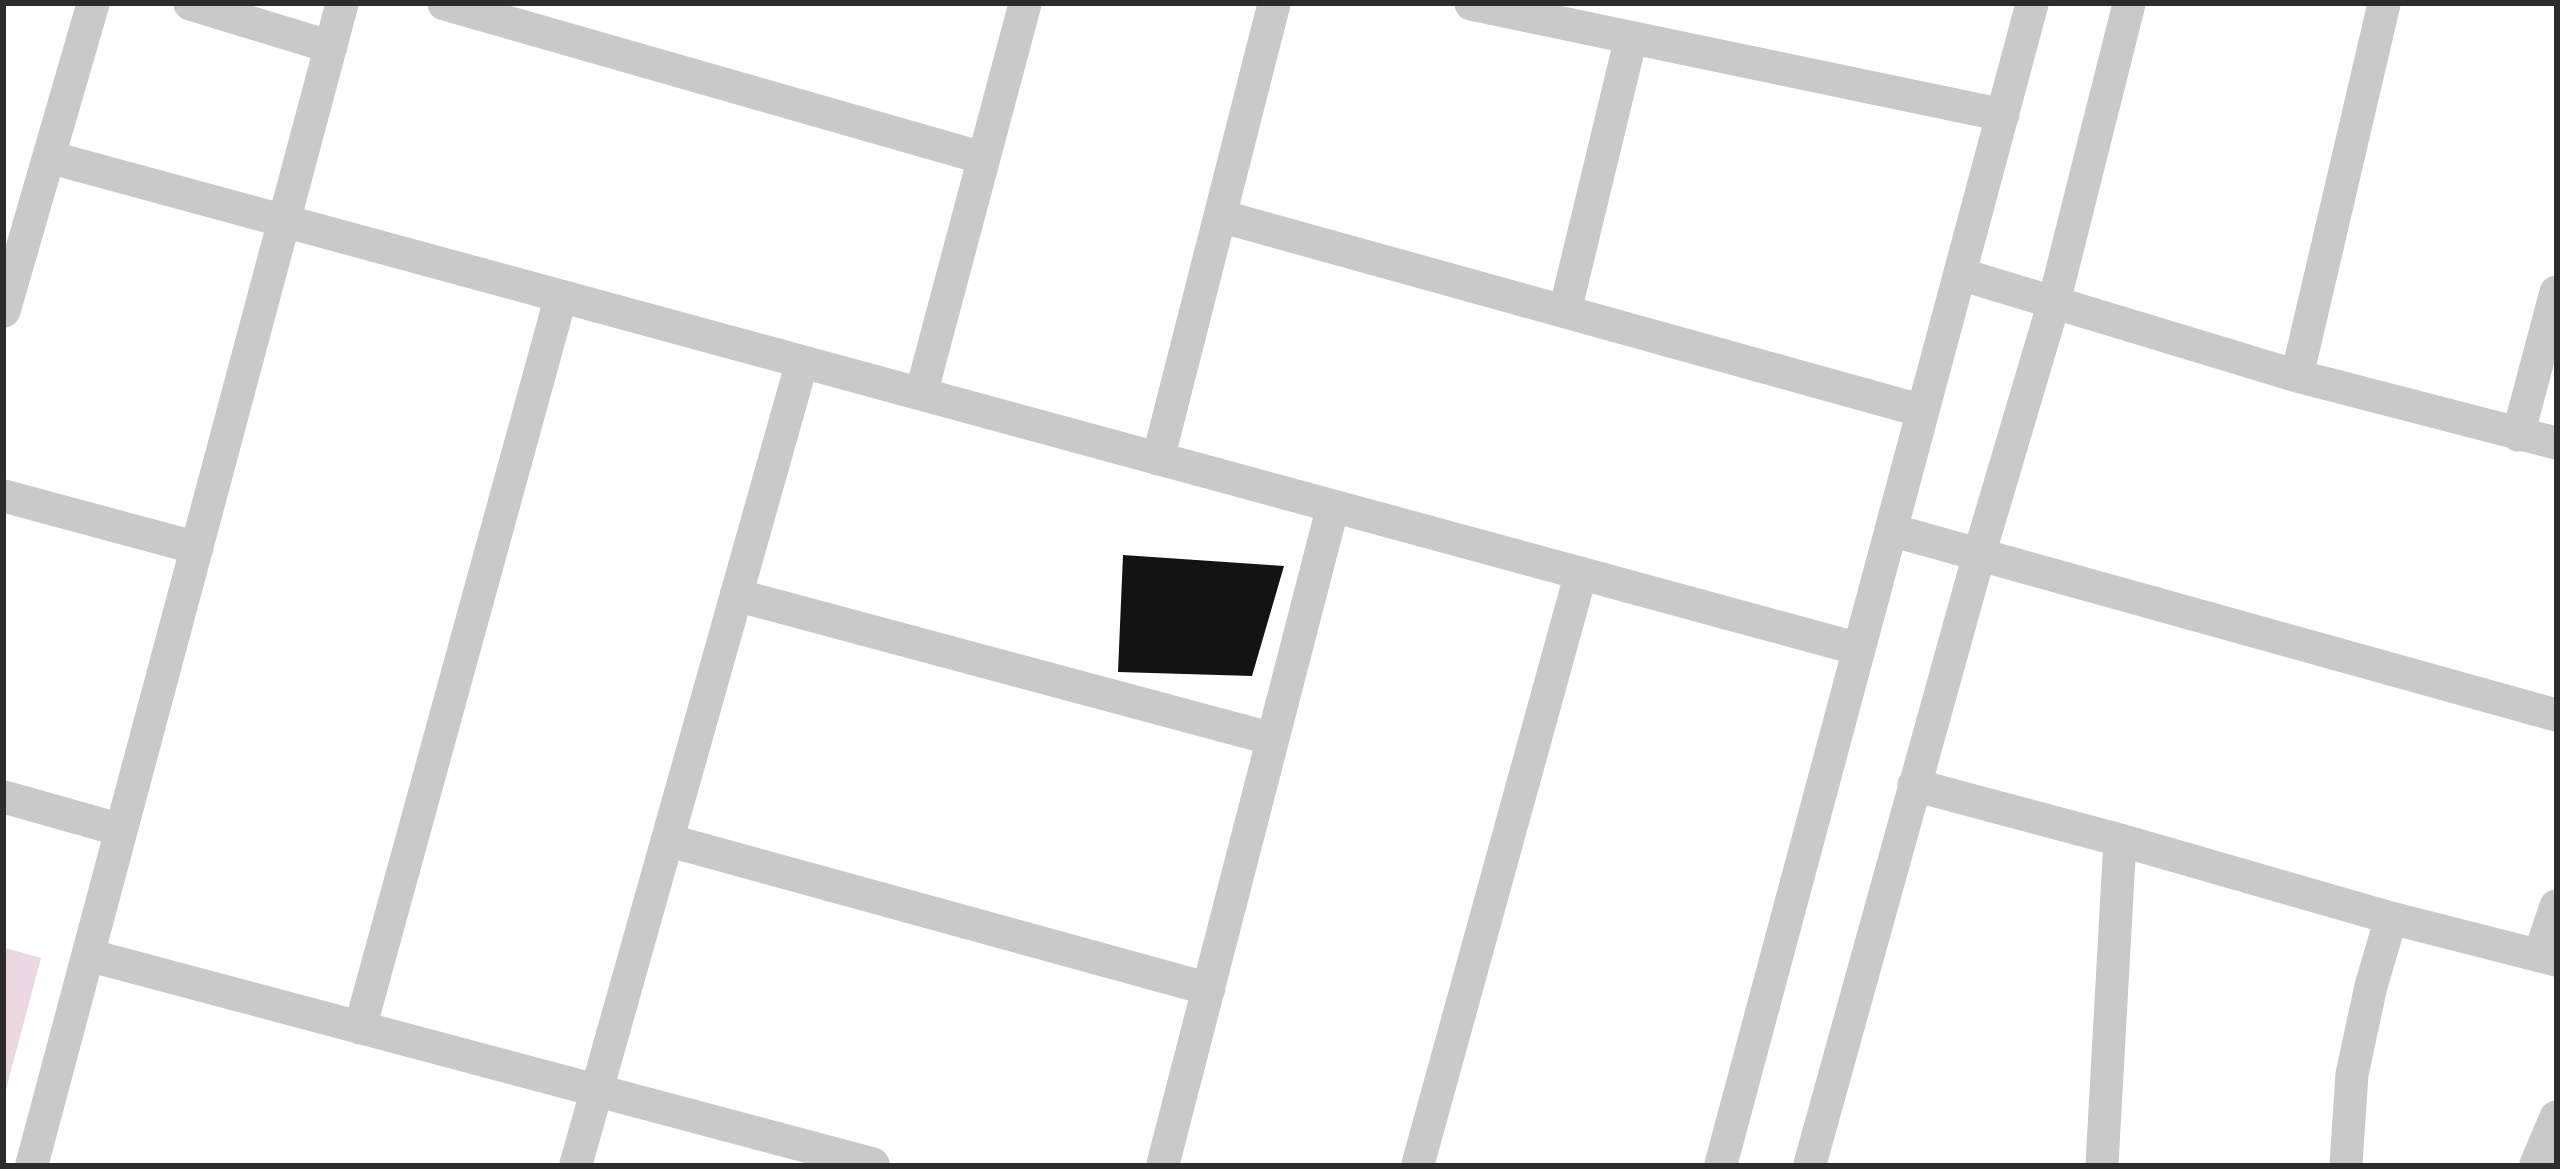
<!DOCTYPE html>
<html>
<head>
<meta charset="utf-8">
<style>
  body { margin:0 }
  #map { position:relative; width:2560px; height:1169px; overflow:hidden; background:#fff; font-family:Rubik,sans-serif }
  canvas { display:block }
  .frame { position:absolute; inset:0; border:6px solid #2c2c2c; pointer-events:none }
</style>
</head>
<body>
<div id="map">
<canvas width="2560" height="1169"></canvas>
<div class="frame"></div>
</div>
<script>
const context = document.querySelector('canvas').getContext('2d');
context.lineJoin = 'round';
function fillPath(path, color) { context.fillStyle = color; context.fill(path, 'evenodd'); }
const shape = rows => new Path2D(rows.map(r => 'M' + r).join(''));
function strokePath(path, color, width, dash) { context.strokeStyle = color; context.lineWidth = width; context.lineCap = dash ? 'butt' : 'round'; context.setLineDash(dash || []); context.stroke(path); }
fillPath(shape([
  [5,948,41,958,5,1093,4,948]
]), '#ebd8e0');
fillPath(shape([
  [1123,555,1284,566,1252,676,1118,672]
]), '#131313');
strokePath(shape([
  [190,4,331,47],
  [444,4,983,158],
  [1471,4,2003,115],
  [49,157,1859,649],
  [1220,216,1923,411],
  [1960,274,2297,376,2556,443],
  [4,311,93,4],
  [1565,311,1631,38],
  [2297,376,2384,4],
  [921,394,1025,4],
  [2518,435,2556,292],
  [1158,459,1274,4],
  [4,496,197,548],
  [1891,530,2556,715],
  [736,595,1273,739],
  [1914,785,2120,840,2391,918,2556,960],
  [4,797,121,830],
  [667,840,1209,989],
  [88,955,873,1164],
  [2539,956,2556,906],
  [360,1028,561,296],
  [32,1164,342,4],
  [576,1164,802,362],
  [1163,1164,1333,506],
  [1418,1164,1581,573],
  [1721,1164,2032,4],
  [1810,1164,1979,555,2054,302,2129,4],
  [2102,1164,2120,840],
  [2346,1164,2352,1074,2371,986,2391,918],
  [2536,1164,2556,1117]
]), '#c9c9c9', 33);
</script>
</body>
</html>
